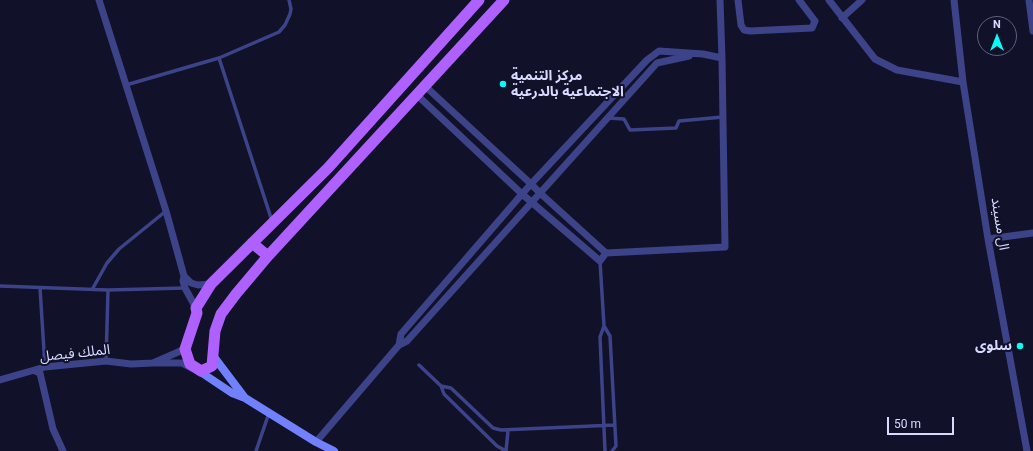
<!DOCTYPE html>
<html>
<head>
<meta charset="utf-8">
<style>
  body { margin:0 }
  #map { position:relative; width:1033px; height:451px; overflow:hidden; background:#111129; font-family:Roboto,sans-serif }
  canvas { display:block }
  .north { position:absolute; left:977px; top:16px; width:40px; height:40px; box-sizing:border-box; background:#111129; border:1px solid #61617f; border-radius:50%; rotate:0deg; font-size:11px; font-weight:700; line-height:16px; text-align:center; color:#d9daff }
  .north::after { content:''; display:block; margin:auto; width:14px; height:18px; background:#06fef4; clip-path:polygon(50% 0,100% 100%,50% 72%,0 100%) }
  .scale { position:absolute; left:887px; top:417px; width:67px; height:18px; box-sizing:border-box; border:2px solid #d9daff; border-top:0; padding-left:5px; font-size:12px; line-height:14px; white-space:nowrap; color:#d9daff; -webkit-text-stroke:3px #111129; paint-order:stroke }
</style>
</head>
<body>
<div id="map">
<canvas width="1033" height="451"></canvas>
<div class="north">N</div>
<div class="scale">50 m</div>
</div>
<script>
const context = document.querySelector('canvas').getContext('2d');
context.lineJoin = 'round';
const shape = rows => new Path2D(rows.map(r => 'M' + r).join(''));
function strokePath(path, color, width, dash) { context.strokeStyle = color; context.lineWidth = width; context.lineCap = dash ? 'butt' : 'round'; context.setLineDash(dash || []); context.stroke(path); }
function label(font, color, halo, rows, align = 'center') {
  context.font = font + ' Roboto,"Noto Sans Arabic",sans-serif'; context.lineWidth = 4; context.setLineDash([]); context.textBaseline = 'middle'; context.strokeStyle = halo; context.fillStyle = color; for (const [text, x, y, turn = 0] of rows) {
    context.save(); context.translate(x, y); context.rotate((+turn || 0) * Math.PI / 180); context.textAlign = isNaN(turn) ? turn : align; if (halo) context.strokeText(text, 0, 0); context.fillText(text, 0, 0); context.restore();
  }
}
strokePath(shape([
  [219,58,279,32,285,25,290,14,291,9,289,0],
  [126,85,219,58,272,221],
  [607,118,624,119,630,130,676,128,679,121,723,117],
  [600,261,604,326,600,337,605,451],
  [0,286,108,290,185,288],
  [40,288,45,367],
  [93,288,107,263,119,249,166,211],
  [604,326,610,336,616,446,612,451],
  [106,361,108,290],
  [419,365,441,386,444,394,497,446,506,451],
  [441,386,451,388,493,428,501,430,615,425],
  [256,451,269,413],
  [506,451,508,431]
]), '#3c4388', 3.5);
strokePath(shape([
  [99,0,166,211,184,276],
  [720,0,722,58],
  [738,0,741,25,744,30,750,31,812,28,815,21,799,0],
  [829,0,875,59,897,70,963,82],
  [954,0,963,82,988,239,1027,451],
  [1029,0,1033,31],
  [842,18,862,0],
  [417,95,522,194,600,261,606,253],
  [988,239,1033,233],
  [196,308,185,288,183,281,184,276,191,283,198,285,211,284],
  [399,345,401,334,522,194,531,184,647,60,659,51,703,54,722,58,725,247,606,253,540,193,531,184,425,86],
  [185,349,153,363,182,363,192,368],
  [35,371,40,373,53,429,63,451],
  [0,380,45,367,106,361,131,364,153,363],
  [316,442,399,345,407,341,657,63,689,56]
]), '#3c4388', 7);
strokePath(shape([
  [214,357,245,398],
  [202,373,232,393,245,398,316,442,334,451]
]), '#7181fe', 8);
strokePath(shape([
  [479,0,328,168,211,284,196,308,197,313,185,349,190,364,201,371,212,366,215,331,221,314,236,294,268,256,504,0],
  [252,243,268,256]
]), '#ae61fe', 11);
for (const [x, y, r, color] of [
  [503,84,4,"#06fef4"],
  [1020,346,4,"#06fef4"]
]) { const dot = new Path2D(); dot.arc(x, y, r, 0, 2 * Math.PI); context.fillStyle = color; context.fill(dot); strokePath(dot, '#111129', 1.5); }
label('bold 14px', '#d9daff', '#111129', [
  ["مركز التنمية",511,76],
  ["الاجتماعية بالدرعية",511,92],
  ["سلوى",1012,346,"right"]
], 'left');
label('14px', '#d9daff', '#111129', [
  ["ال مسيند",999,224,81],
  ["الملك فيصل",75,354,-6]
]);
</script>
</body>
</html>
